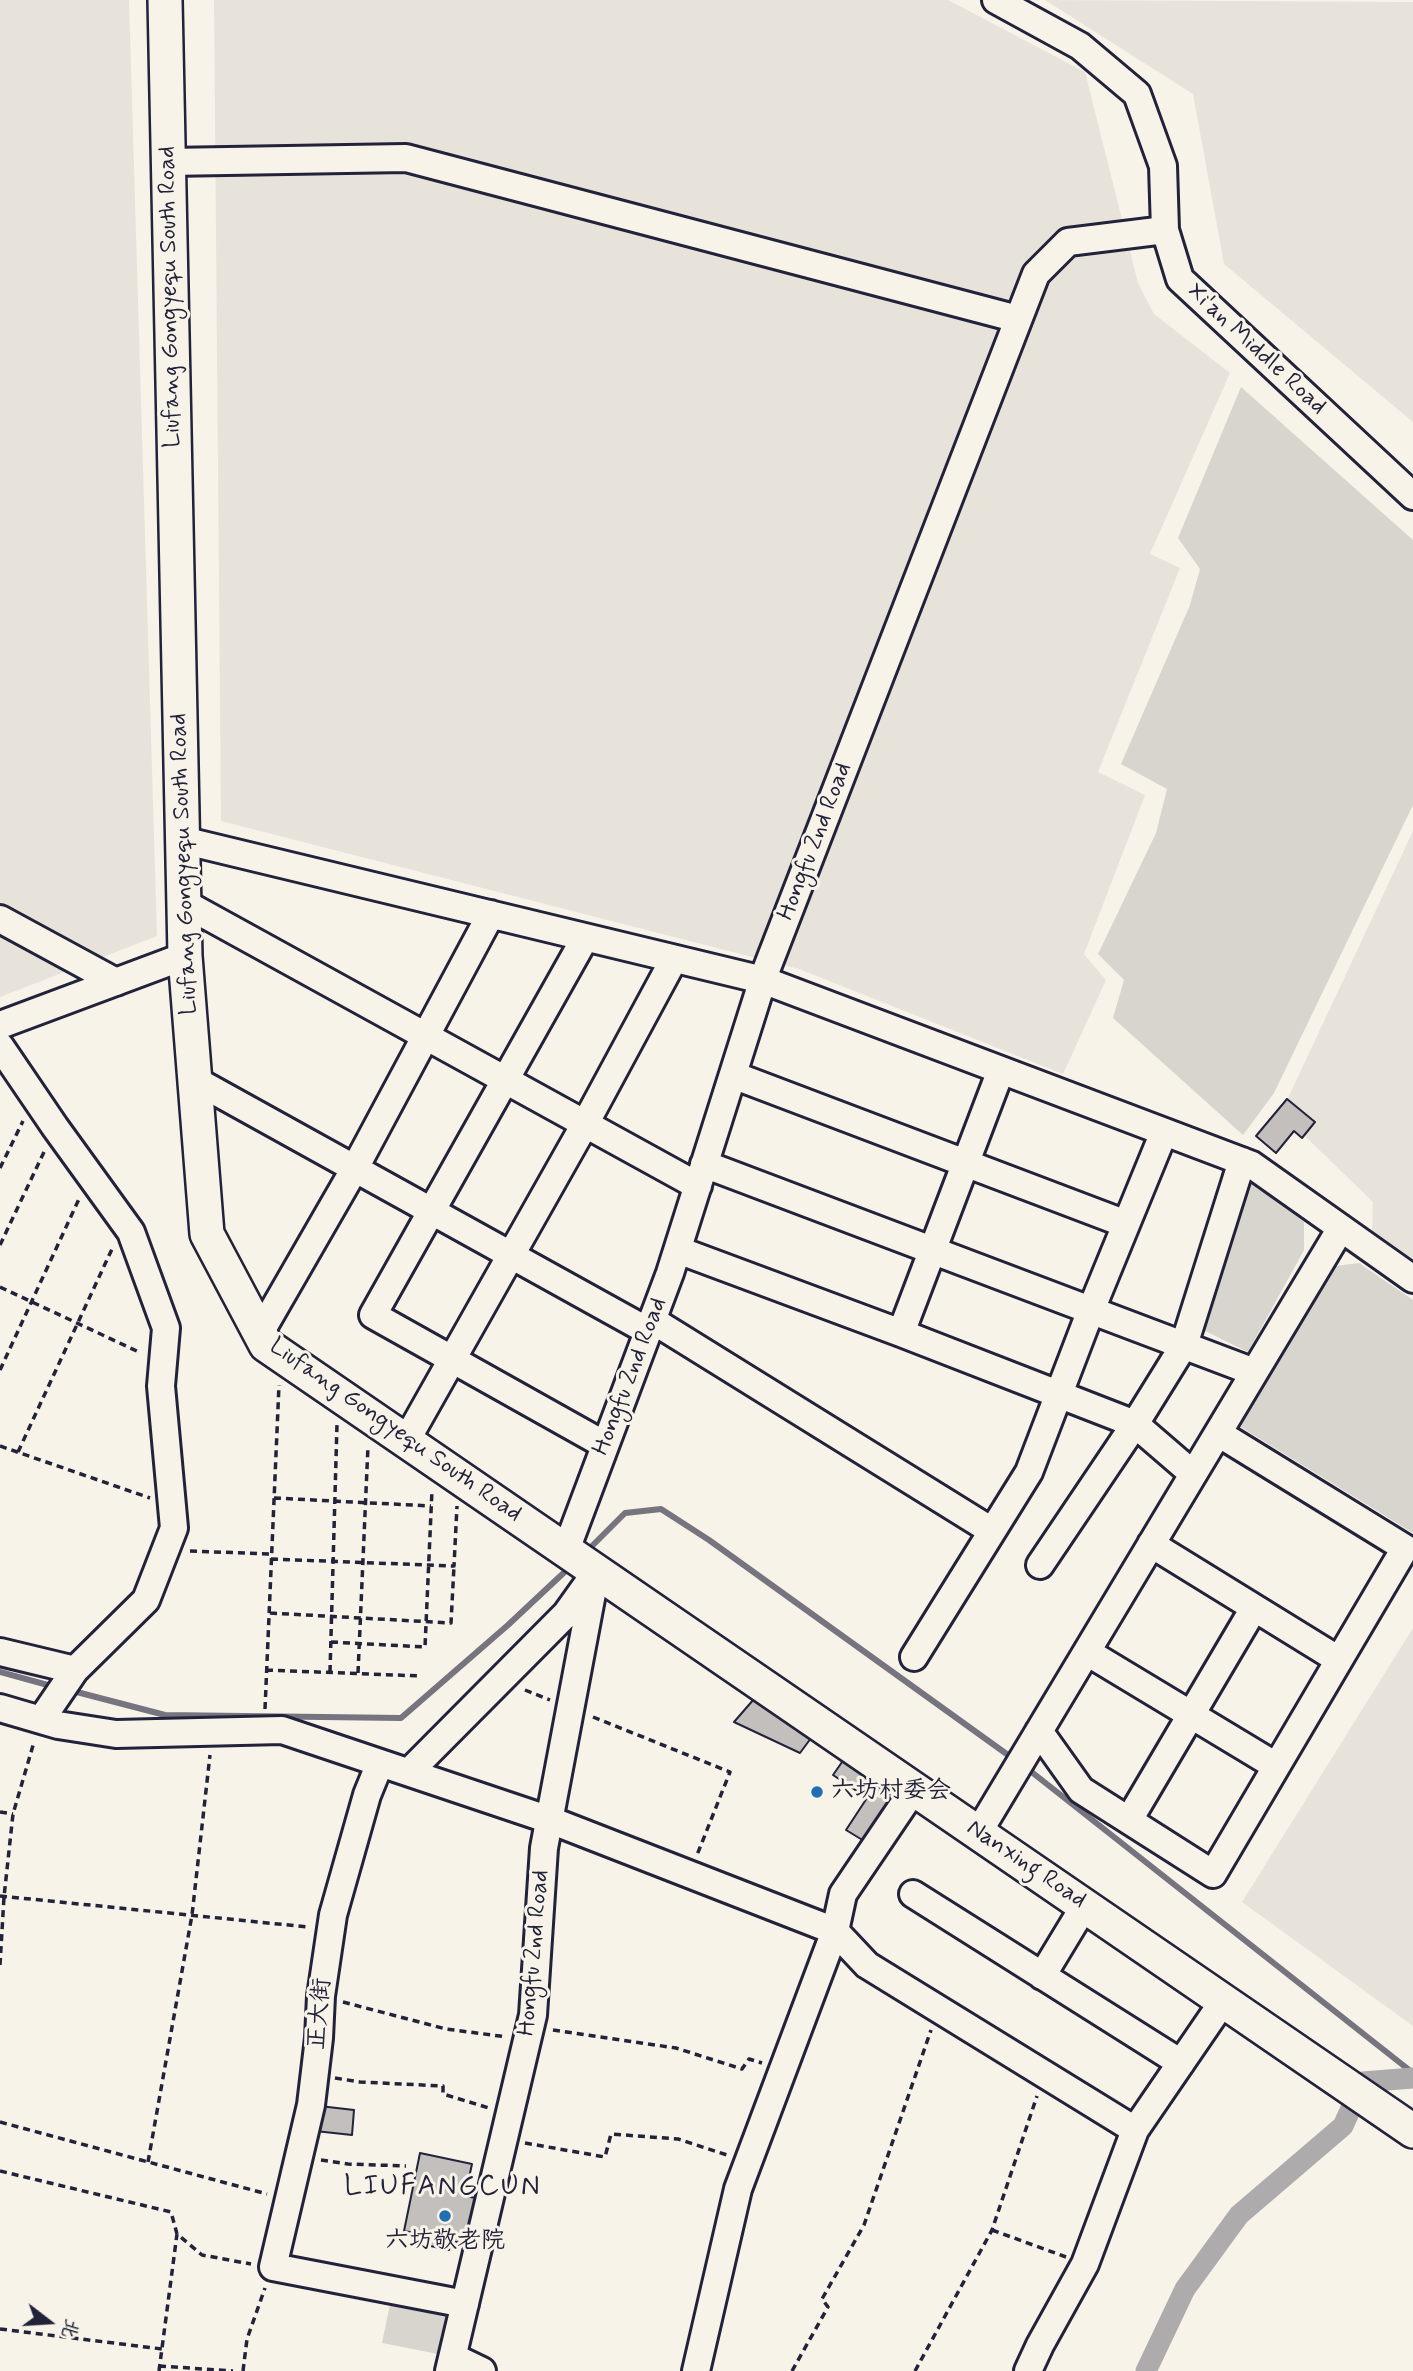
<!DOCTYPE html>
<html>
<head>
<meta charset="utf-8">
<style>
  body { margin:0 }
  #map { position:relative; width:1413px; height:2371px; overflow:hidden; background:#f7f3e8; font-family:Mynerve,"LXGW WenKai TC",sans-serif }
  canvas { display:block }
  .north { position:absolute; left:14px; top:2287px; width:70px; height:70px; -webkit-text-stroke:5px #f7f3e8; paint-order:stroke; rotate:107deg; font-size:19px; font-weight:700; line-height:28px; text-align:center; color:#22223b }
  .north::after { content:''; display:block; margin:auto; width:24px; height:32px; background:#22223b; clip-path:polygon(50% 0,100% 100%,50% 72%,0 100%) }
</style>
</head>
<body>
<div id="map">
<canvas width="1413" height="2371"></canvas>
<div class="north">北</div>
</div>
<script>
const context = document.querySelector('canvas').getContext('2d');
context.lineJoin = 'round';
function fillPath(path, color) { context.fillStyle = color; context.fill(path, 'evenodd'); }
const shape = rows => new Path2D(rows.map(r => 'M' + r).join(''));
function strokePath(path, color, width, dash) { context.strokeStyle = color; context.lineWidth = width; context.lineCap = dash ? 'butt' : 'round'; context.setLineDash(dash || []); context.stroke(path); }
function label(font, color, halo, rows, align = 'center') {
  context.font = font + ' Mynerve,"LXGW WenKai TC",sans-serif'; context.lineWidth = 6; context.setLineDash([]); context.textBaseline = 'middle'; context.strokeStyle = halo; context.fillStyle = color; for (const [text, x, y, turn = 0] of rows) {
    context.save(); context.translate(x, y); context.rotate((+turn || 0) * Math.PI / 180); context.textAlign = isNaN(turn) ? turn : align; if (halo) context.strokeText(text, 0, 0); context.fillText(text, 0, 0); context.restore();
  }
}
fillPath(shape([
  [0,0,129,0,157,936,0,997],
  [214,0,948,0,1085,72,1138,283,1154,314,1230,373,1150,554,1180,568,1098,772,1145,795,1084,954,1106,980,1063,1074,799,969,221,821],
  [1045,0,1413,2,1413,422,1224,264,1193,94],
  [1413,831,1413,1259,1372,1231,1373,1202,1281,1113],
  [1413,1628,1413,2026,1242,1902]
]), '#e7e3db');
fillPath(shape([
  [1241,387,1413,540,1413,805,1274,1093,1243,1135,1113,1018,1124,980,1098,954,1156,833,1167,789,1121,764,1190,605,1200,569,1178,538],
  [1248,1178,1304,1222,1304,1250,1248,1352,1203,1330],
  [1359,1263,1413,1300,1413,1533,1239,1426,1336,1266],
  [393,2290,465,2304,453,2357,382,2343]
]), '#d8d5cf');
strokePath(shape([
  [587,1551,625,1513,661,1509,709,1540,1015,1760],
  [0,1672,55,1687],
  [69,1690,165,1715,401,1718,508,1625,571,1566],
  [1024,1766,1413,2073]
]), '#76747f', 6);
strokePath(shape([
  [1146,2371,1185,2289,1239,2215,1343,2126,1363,2082,1413,2078]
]), '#aeabad', 21);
const building = shape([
  [1287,1099,1315,1122,1302,1138,1294,1131,1276,1153,1256,1136,1287,1099],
  [761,1691,817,1730,800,1753,734,1722,761,1691],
  [849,1752,905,1790,869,1844,846,1830,867,1798,833,1775,849,1752],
  [311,2105,354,2110,352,2135,306,2130,311,2105],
  [420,2153,472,2164,465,2196,487,2200,477,2246,451,2241,449,2250,426,2245,428,2236,404,2231,420,2153]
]);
fillPath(building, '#c2bfbd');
strokePath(building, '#22223b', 2);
const minor = shape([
  [996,0,1080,46,1137,94,1163,166,1165,230,1180,279,1413,496],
  [168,162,406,158,1018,319],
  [182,840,763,980,1252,1165,1413,1279],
  [184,903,698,1186],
  [0,919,116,982],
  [585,938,373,1315,605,1445],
  [0,1025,185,956],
  [0,1046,55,1127,131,1232,166,1328,161,1386,174,1528,146,1600,75,1670,41,1720],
  [733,1075,1126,1224],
  [195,1080,648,1331],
  [704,1164,1254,1372],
  [678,1250,901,1333,1135,1424,1193,1474],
  [652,1320,992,1531],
  [260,1333,355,1168,491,914],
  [901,1333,1001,1070],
  [406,1441,585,1124,674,959],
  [1151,1544,1339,1660],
  [566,1550,670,1273,765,973,1036,274,1068,242,1165,230],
  [1040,1565,1135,1424,1184,1345,1242,1161],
  [0,1652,75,1670],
  [1087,1652,1276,1766],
  [914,1657,1029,1472,1091,1310,1164,1132],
  [0,1708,58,1725,116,1734,282,1730,550,1820,835,1931,867,1965,1135,2130],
  [1039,1731,1081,1790,1213,1874,1405,1548,1218,1433],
  [380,1763,367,1795,333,1915,321,1996,319,2038,311,2105,273,2267,465,2304],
  [409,1772,566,1614,591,1579],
  [1129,1820,1254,1608],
  [978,1833,1341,1228],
  [913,1894,1181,2063],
  [1042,1976,1085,1905],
  [453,2357,482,2371],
  [449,2371,533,2015,544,1848,596,1572],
  [696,2371,738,2189,835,1931,843,1894,914,1789],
  [1028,2371,1040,2345,1085,2264,1135,2130,1224,2000]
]);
const major = shape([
  [165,0,185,956,207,1234,266,1345,1413,2131]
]);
strokePath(minor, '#22223b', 32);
strokePath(major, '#22223b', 38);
strokePath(shape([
  [0,1168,23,1121],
  [0,1245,44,1152],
  [0,1287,141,1353],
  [0,1370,79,1199],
  [0,1446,150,1498],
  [18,1452,112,1249],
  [274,1498,431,1506],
  [190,1551,272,1554],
  [271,1559,454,1566,457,1506],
  [270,1613,451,1623,454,1566],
  [331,1642,425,1647,432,1490],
  [266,1670,421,1676],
  [330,1672,337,1424],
  [358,1673,368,1446],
  [525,1690,550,1700],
  [265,1709,279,1385],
  [593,1717,730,1772,697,1855],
  [0,1812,13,1814],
  [0,1896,308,1927],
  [0,1965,4,1897,13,1814,34,1742],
  [343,2002,446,2029,507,2037],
  [553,2030,676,2048,742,2069,749,2059,762,2063],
  [335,2078,360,2082,443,2086,443,2094,489,2108],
  [0,2122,267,2194],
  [525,2143,605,2157,611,2134,678,2139,727,2155],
  [321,2160,348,2164,406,2166],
  [148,2162,192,1915,210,1755],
  [0,2171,171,2212,177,2234,202,2255,251,2264],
  [992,2230,1066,2257],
  [0,2329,162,2349],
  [159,2366,233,2371],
  [159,2371,177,2234],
  [243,2371,247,2339,265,2288],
  [792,2371,828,2307,822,2299,864,2225,931,2030],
  [915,2371,992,2230,1037,2096]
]), '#22223b', 3.5, [7, 5]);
strokePath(minor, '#f7f3e8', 26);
strokePath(major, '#f7f3e8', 33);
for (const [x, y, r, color] of [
  [817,1792,7,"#1f6fb2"],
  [445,2216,7,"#1f6fb2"]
]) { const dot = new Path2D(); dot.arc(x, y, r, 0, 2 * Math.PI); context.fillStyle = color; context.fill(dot); strokePath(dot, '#f7f3e8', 2.5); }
label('24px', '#22223b', '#f7f3e8', [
  ["Liufang Gongyequ South Road",171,297,-91],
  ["Xi'an Middle Road",1256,350,43],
  ["Hongfu 2nd Road",816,842,-69],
  ["Liufang Gongyequ South Road",185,864,-92],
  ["Hongfu 2nd Road",631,1377,-69],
  ["Liufang Gongyequ South Road",395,1431,35],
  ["Nanxing Road",1026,1865,34],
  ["Hongfu 2nd Road",535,1953,-85],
  ["正大街",321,2014,-85]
]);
label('24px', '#22223b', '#f7f3e8', [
  ["六坊村委会",831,1792],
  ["六坊敬老院",445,2242,"center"]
], 'left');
context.letterSpacing = '2px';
label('28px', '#22223b', '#f7f3e8', [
  ["LIUFANGCUN",443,2188]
]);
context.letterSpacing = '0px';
</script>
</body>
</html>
